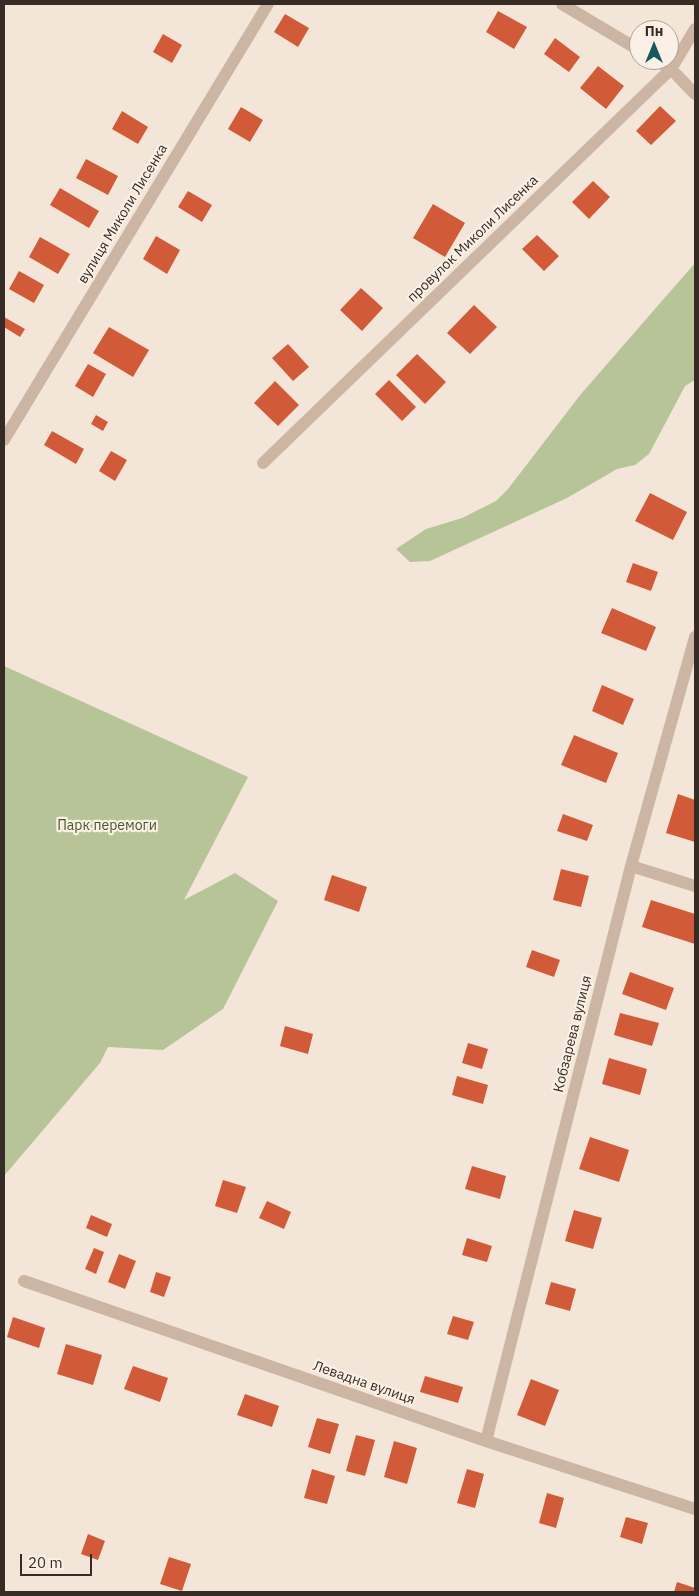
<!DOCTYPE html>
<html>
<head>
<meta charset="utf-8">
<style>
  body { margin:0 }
  #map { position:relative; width:699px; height:1596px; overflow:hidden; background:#f3e6d8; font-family:"IBM Plex Sans",sans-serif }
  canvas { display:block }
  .frame { position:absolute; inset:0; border:5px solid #372b26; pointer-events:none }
  .north { position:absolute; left:629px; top:20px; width:50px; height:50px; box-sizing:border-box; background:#fbf0e5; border:1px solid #ada199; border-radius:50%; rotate:0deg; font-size:14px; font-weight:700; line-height:20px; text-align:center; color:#372b26 }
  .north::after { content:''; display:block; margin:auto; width:18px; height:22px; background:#18595c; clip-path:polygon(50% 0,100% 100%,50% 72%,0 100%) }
  .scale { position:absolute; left:20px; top:1554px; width:72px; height:22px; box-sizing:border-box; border:2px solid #372b26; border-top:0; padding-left:6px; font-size:15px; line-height:18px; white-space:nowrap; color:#372b26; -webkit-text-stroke:4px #fbf0e5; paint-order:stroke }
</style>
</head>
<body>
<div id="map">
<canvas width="699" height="1596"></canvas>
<div class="frame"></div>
<div class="north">Пн</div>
<div class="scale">20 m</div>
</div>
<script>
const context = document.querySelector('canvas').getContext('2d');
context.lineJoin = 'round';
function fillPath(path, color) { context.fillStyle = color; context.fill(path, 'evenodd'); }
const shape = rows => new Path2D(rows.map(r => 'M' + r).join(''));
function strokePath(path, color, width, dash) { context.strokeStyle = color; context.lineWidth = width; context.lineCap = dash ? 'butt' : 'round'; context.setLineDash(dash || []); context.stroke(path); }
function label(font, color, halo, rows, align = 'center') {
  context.font = font + ' "IBM Plex Sans",sans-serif'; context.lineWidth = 4.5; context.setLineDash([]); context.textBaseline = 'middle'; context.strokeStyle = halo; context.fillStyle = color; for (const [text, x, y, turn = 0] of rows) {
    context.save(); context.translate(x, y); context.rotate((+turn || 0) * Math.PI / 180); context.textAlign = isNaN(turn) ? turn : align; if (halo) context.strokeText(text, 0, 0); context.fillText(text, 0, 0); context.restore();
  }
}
fillPath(shape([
  [695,263,695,380,685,386,649,454,635,465,617,469,567,498,430,561,410,562,396,549,426,529,462,518,496,501,508,489,581,394],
  [4,666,248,777,184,900,235,873,278,901,223,1009,163,1050,108,1047,100,1063,4,1176]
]), '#b6c497');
fillPath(shape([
  [498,11,527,27,514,49,486,32],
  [285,14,309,28,298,47,274,32],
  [163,34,182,45,172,63,153,52],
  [555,38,580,57,569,72,544,54],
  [598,66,624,86,606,109,580,88],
  [660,106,676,121,651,145,636,131],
  [241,107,263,120,250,142,228,129],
  [122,111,148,127,138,144,112,129],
  [86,159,118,176,108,195,76,178],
  [593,181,610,197,589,219,572,202],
  [60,188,99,211,89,228,50,205],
  [188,191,212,205,202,222,178,207],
  [433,204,465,223,445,257,413,238],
  [537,235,559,256,544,271,522,249],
  [156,236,180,250,167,274,143,259],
  [40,237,70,254,58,274,29,257],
  [19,271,44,285,34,303,9,289],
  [361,288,383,308,362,331,340,310],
  [474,305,497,327,470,354,447,333],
  [4,317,25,329,20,337,4,327],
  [109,327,149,350,133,377,93,353],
  [288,344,309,367,293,381,272,358],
  [417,354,446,382,425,404,396,375],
  [88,364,106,374,93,397,75,386],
  [389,380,416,407,402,421,375,394],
  [275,381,299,405,278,426,254,403],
  [96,415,108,422,103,431,91,424],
  [52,431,84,449,76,464,44,445],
  [111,451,127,460,115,481,99,471],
  [650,493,687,512,673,540,635,521],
  [633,563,658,572,651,591,626,582],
  [612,608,656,627,646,651,601,633],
  [602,685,634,699,623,725,592,711],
  [574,735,618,753,606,783,561,765],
  [678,794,695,800,695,842,666,833],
  [563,814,593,825,587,841,557,831],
  [561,869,589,876,581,907,553,900],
  [332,875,367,887,359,912,324,900],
  [651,900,695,914,695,944,642,927],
  [532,950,560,960,554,977,526,967],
  [630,972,674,988,666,1010,622,994],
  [620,1013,659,1023,652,1046,614,1035],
  [285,1026,313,1034,308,1054,280,1046],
  [468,1043,488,1049,482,1069,462,1063],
  [609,1058,647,1069,640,1095,602,1084],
  [457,1076,488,1085,483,1104,452,1095],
  [590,1137,629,1150,619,1182,579,1169],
  [472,1166,506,1176,500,1199,465,1189],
  [223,1180,246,1187,237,1213,215,1206],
  [267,1201,291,1212,284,1229,259,1218],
  [574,1210,602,1218,593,1249,565,1241],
  [91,1215,112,1224,107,1237,86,1228],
  [467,1238,492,1246,487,1262,462,1255],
  [94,1248,104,1252,96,1274,85,1269],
  [119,1254,136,1261,125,1289,108,1282],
  [156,1272,171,1277,164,1297,150,1292],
  [551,1282,576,1289,570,1311,545,1304],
  [453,1316,474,1322,468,1340,447,1334],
  [13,1317,45,1328,39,1348,7,1337],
  [66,1344,102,1355,93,1385,57,1374],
  [133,1366,168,1378,160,1402,124,1389],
  [425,1376,463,1387,458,1403,420,1392],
  [531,1379,559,1390,545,1426,517,1415],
  [245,1394,279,1406,272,1427,237,1415],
  [317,1418,339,1424,330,1454,308,1447],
  [356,1435,375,1440,365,1476,346,1471],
  [394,1441,417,1448,407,1484,384,1477],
  [312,1469,335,1476,327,1504,304,1498],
  [467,1469,484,1474,475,1508,457,1503],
  [547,1493,564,1498,556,1528,539,1523],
  [626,1517,648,1523,642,1544,620,1537],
  [88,1534,105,1541,98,1560,81,1554],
  [169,1557,191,1564,182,1591,160,1584],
  [677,1582,695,1588,695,1592,674,1592]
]), '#d15a39');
strokePath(shape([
  [562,4,639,50],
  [656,60,671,69,695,94],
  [4,440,268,4],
  [263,463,671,69,695,29],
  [631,866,695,886],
  [24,1281,486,1441,695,1509],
  [486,1441,631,866,695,637]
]), '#cdb5a3', 12);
label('14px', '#372b26', '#fbf0e5', [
  ["вулиця Миколи Лисенка",123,214,-59],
  ["провулок Миколи Лисенка",473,239,-44],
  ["Кобзарева вулиця",573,1034,-76],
  ["Левадна вулиця",364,1383,19]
]);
label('14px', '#475727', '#fbf0e5', [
  ["Парк перемоги",107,826]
]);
</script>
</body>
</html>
